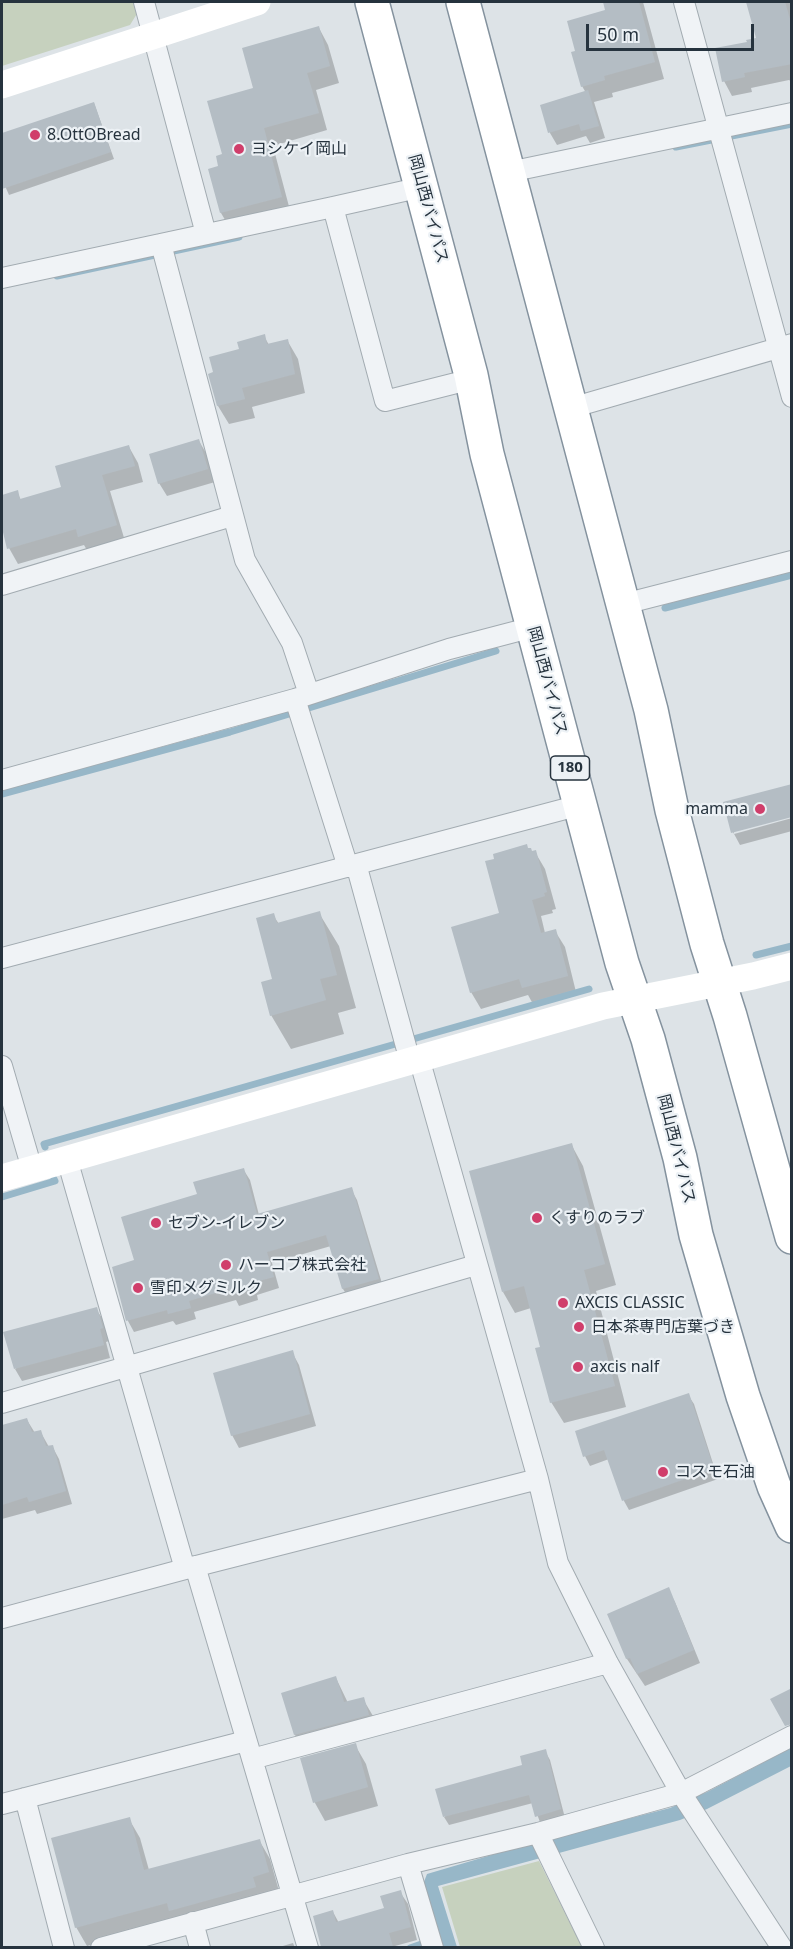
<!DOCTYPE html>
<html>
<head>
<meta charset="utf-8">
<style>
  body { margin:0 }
  #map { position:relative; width:793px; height:1949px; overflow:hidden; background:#dde3e7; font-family:"Noto Sans",sans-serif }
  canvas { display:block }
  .frame { position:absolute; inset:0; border:3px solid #26333e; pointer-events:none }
  .scale { position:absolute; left:586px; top:24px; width:168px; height:27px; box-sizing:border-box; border:3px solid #26333e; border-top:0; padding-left:8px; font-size:18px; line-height:21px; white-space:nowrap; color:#26333e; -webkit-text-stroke:4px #ecf1f5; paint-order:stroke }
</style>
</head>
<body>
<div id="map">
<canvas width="793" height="1949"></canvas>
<div class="frame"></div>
<div class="scale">50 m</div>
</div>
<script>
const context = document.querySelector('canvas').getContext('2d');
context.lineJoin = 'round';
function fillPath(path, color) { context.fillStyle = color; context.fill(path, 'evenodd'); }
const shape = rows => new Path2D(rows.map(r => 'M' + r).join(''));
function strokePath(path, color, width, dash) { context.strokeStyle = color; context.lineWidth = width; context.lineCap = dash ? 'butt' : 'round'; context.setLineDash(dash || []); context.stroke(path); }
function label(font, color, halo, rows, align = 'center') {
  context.font = font + ' "Noto Sans","Noto Sans JP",sans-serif'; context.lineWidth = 4.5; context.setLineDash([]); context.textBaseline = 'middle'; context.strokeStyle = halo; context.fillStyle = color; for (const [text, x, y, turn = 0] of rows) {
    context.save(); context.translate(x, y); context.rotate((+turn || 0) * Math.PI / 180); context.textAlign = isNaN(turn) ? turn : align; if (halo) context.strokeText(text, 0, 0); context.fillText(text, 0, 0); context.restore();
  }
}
fillPath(shape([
  [2,2,136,2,138,12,130,25,2,66],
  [539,1861,582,1947,460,1947,442,1887]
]), '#c6d1be');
fillPath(shape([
  [791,1748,791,1766,707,1809,680,1820,438,1886,457,1947,441,1947,422,1887,427,1874,522,1846,670,1808,707,1792]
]), '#97b7c8');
fillPath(shape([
  [604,2,643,2,664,79,612,93,613,97,594,102,605,138,590,143,586,136,557,145,550,133,541,106,586,93,582,86,577,52,607,11],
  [748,2,792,2,792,82,789,80,751,88,752,92,732,96,724,81,748,43,758,39],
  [319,28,328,45,339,83,316,90,327,130,273,146,291,214,231,230,221,213,220,167,224,155,255,89],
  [94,103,114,159,9,195,2,179,2,136],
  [264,336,269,345,287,340,298,359,305,393,252,407,255,418,229,424,218,406,215,373],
  [199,441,206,453,215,482,167,496,159,483],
  [129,447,138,463,143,482,110,491,125,541,88,552,84,545,18,564,9,548,2,523,2,510,4,509,2,496,17,492,21,500,63,488],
  [792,818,792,831,740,845,733,832,734,830,734,834],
  [535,852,545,869,556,909,552,910,553,913,541,916,545,933,555,931,565,947,576,992,533,1004,528,995,481,1009,471,992,501,914,533,853],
  [319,913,339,946,356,1008,338,1013,344,1034,291,1049,271,1015,274,980,273,915,279,924],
  [571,1144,583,1166,616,1285,596,1291,626,1407,564,1423,551,1402,542,1348,531,1308,515,1313,503,1292],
  [243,1169,250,1180,259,1215,351,1189,357,1200,384,1290,350,1300,343,1289,331,1246,272,1263,279,1288,257,1295,258,1300,239,1306,236,1300,194,1312,196,1319,176,1325,173,1321,134,1332,128,1321,113,1268,136,1261,199,1195],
  [96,1309,104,1321,109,1341,106,1342,110,1358,22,1381,15,1369],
  [292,1352,299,1365,316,1426,239,1448,232,1435],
  [688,1395,694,1404,718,1479,629,1510,624,1501,609,1459,590,1466,585,1456],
  [27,1420,35,1433,40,1431,49,1447,52,1446,59,1459,72,1504,37,1514,35,1510,2,1519,2,1427],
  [668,1589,675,1602,700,1663,645,1686,627,1659,609,1614],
  [336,1678,348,1703,363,1699,373,1716,378,1732,305,1752,295,1735,283,1694],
  [355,1745,366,1764,378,1806,325,1821,315,1803,302,1759],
  [545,1751,550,1760,565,1818,541,1825,533,1803,449,1825,444,1817],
  [129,1819,140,1838,149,1870,259,1840,270,1859,279,1891,177,1922,87,1946,76,1927],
  [400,1892,408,1904,417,1940,395,1946,395,1948,321,1948,333,1912,339,1923,386,1909],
  [293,1943,295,1948,276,1948]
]), '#0003');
strokePath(shape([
  [676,147,792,124],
  [57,276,239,237],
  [665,608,792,575],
  [2,794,230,732,496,651],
  [756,955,792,946],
  [45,1147,44,1144,589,989],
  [2,1197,55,1181,54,1179],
  [410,1948,430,1941]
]), '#97b7c8', 7);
fillPath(shape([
  [603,2,639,2,655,62,604,76,605,80,581,87,571,52,575,51,567,21,605,10],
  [746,2,785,2,792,26,792,64,744,73,745,77,722,82,715,48,747,42,746,40,756,38],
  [319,26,330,66,307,73,319,113,264,128,282,197,220,213,208,169,218,166,216,156,222,154,207,101,253,88,242,48],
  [588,90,599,126,581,131,579,124,548,133,540,105],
  [94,102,111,152,2,189,2,133],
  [265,334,267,344,288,339,295,374,242,388,245,399,217,406,208,374,213,372,209,357,239,349,237,342],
  [199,439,208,469,158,484,149,454],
  [129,445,135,466,102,475,117,525,78,537,76,529,7,549,2,528,2,495,18,490,20,499,61,487,55,466],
  [792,784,792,817,731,833,723,802],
  [527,844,528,848,531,848,532,851,536,850,547,892,544,893,545,896,532,900,541,933,556,929,568,976,522,988,519,979,470,993,451,927,499,913,485,861,494,859,493,854],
  [320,911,337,975,320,979,326,1000,270,1016,261,982,272,979,256,918,274,913,277,923],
  [572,1143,605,1264,584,1270,615,1386,550,1403,535,1348,540,1347,524,1286,502,1292,469,1171],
  [244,1168,257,1214,352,1187,379,1279,342,1289,326,1235,267,1252,274,1277,251,1283,253,1289,231,1295,229,1289,189,1301,191,1308,168,1314,167,1310,126,1321,112,1267,134,1260,121,1217,197,1194,193,1182],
  [97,1307,103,1328,100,1329,104,1345,14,1369,3,1332],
  [293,1350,310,1414,231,1436,213,1373],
  [689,1393,714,1469,622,1501,604,1450,583,1457,575,1431],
  [27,1418,32,1432,41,1430,46,1446,53,1445,66,1491,29,1502,27,1497,2,1505,2,1425],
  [669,1587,694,1650,637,1674,630,1658,626,1659,607,1614],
  [336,1676,344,1702,364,1697,369,1715,294,1735,281,1693],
  [792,1688,792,1724,785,1726,770,1699],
  [356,1743,368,1787,313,1803,300,1758],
  [546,1749,561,1809,535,1817,529,1795,443,1817,435,1789,522,1765,520,1756],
  [130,1817,144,1870,260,1839,269,1872,253,1877,256,1887,169,1911,167,1903,75,1928,51,1838],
  [401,1890,411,1927,389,1933,393,1947,321,1947,313,1916,333,1910,336,1922,384,1908,380,1896]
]), '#b4bdc4');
const street = shape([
  [144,2,206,234],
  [684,2,792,397],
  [509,172,792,113],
  [333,207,385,401,472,379],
  [161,244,245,560,292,643,309,694],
  [2,278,333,207,422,187],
  [571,408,792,344],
  [2,585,232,516],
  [624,604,792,561],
  [295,699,348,867],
  [2,780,295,699,449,649,533,627],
  [356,864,410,1061],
  [2,958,580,805],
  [419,1058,538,1479,558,1563,608,1663,681,1793,782,1948],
  [2,1066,32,1169],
  [67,1159,185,1569],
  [2,1403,476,1265],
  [195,1566,308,1948],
  [2,1618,185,1569,538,1479],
  [252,1759,608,1663],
  [25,1798,64,1948],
  [2,1804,246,1741],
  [538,1833,594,1948],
  [408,1864,433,1948],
  [193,1922,200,1948],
  [101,1948,408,1864,538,1833,681,1793,792,1736]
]);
const highway = shape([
  [372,2,471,375,487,454,580,805,622,963,648,1039,680,1158,696,1235,743,1396,774,1486,792,1526],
  [463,2,651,710,672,810,707,944,730,1016,792,1237]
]);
strokePath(street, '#a2abb1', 22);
strokePath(highway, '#84929e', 36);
strokePath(street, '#f0f3f6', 20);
strokePath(shape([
  [2,85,257,2],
  [2,1178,603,1006,753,976,792,966]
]), '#fff', 27);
strokePath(highway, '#fff', 33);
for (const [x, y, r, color] of [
  [35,135,6,"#d03e6b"],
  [239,149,6,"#d03e6b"],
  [760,809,6,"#d03e6b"],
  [537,1218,6,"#d03e6b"],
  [156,1223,6,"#d03e6b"],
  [226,1265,6,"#d03e6b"],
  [138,1288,6,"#d03e6b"],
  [563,1303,6,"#d03e6b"],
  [579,1327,6,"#d03e6b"],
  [578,1367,6,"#d03e6b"],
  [663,1472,6,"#d03e6b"]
]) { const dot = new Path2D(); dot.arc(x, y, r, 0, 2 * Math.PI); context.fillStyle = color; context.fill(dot); strokePath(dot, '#ecf1f5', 2); }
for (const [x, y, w] of [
  [570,768,39]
]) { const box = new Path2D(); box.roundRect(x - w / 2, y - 12, w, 24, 4.5); context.fillStyle = '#ecf1f5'; context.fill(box); strokePath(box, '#26333e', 1.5); }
label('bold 15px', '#26333e', null, [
  ["180",570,768]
]);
label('16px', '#26333e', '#ecf1f5', [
  ["8.OttOBread",47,135],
  ["ヨシケイ岡山",251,149],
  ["mamma",748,809,"right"],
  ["くすりのラブ",549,1218],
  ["セブン-イレブン",168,1223],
  ["ハーコブ株式会社",238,1265],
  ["雪印メグミルク",150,1288],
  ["AXCIS CLASSIC",575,1303],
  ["日本茶専門店葉づき",591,1327],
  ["axcis nalf",590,1367],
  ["コスモ石油",675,1472]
], 'left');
label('16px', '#26333e', '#ecf1f5', [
  ["岡山西バイパス",428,209,75],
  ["岡山西バイパス",547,681,75],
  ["岡山西バイパス",676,1149,76]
]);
</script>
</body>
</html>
